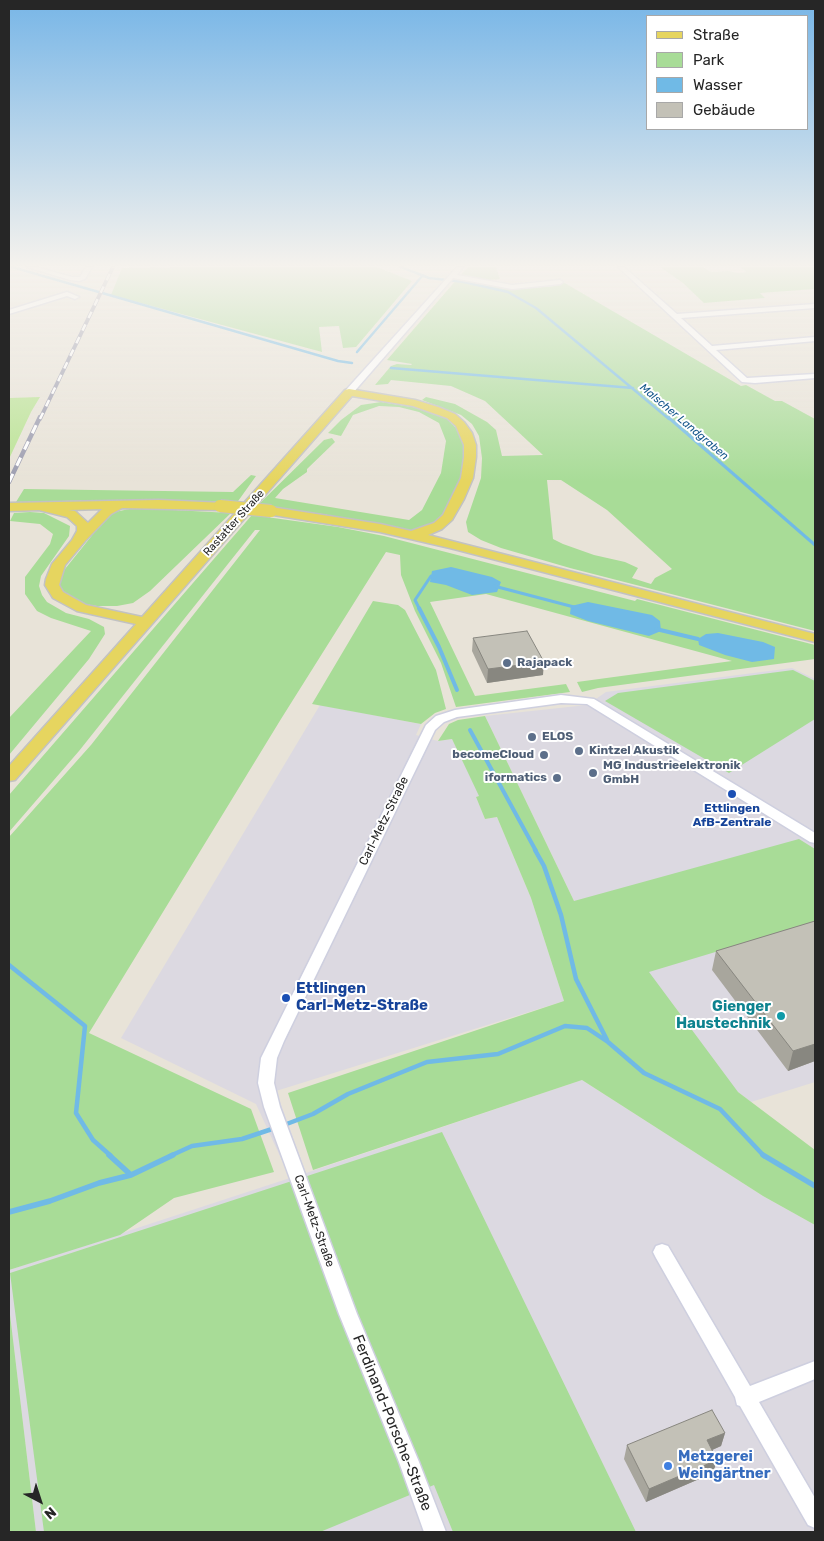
<!DOCTYPE html>
<html>
<head>
<meta charset="utf-8">
<style>
  body { margin:0 }
  #map { position:relative; width:824px; height:1541px; overflow:hidden; background:#e8e3d8; font-family:Rubik,sans-serif }
  canvas { display:block }
  .frame { position:absolute; inset:0; border:10px solid #262626; pointer-events:none }
  .legend { position:absolute; left:646px; top:15px; width:162px; height:115px; box-sizing:border-box; background:#fff; border:1px solid #a8a8a8; margin:0; padding:6px 9px; list-style:none; font-size:15px; color:#262626 }
  .legend li { display:flex; align-items:center; gap:10px; height:25px }
  .legend b { width:25px; border:1px solid #a8a8a8 }
  .north { position:absolute; left:15px; top:1476px; width:50px; height:50px; -webkit-text-stroke:4px #fff; paint-order:stroke; rotate:140deg; font-size:14px; font-weight:700; line-height:20px; text-align:center; color:#262626 }
  .north::after { content:''; display:block; margin:auto; width:18px; height:22px; background:#262626; clip-path:polygon(50% 0,100% 100%,50% 72%,0 100%) }
</style>
</head>
<body>
<div id="map">
<canvas width="824" height="1541"></canvas>
<div class="frame"></div>
<ul class="legend">
<li><b style="height:6px;background:#e6d55f"></b>Straße</li>
<li><b style="height:14px;background:#a8dc97"></b>Park</li>
<li><b style="height:14px;background:#70bae6"></b>Wasser</li>
<li><b style="height:14px;background:#c3c1b7"></b>Gebäude</li>
</ul>
<div class="north">N</div>
</div>
<script>
const context = document.querySelector('canvas').getContext('2d');
context.lineJoin = 'round';
function fillPath(path, color) { context.fillStyle = color; context.fill(path, 'evenodd'); }
const shape = rows => new Path2D(rows.map(r => 'M' + r).join(''));
function strokePath(path, color, width, dash) { context.strokeStyle = color; context.lineWidth = width; context.lineCap = dash ? 'butt' : 'round'; context.setLineDash(dash || []); context.stroke(path); }
function label(font, color, halo, rows, align = 'center') {
  context.font = font + ' Rubik,sans-serif'; context.lineWidth = 4; context.setLineDash([]); context.textBaseline = 'middle'; context.strokeStyle = halo; context.fillStyle = color; for (const [text, x, y, turn = 0] of rows) {
    context.save(); context.translate(x, y); context.rotate((+turn || 0) * Math.PI / 180); context.textAlign = isNaN(turn) ? turn : align; if (halo) context.strokeText(text, 0, 0); context.fillText(text, 0, 0); context.restore();
  }
}
fillPath(shape([
  [792,668,815,679,815,1082,751,1102,630,1010,574,901,485,716,587,705,606,692],
  [320,705,421,724,416,735,438,741,452,739,480,796,476,797,485,819,497,817,531,898,564,1001,276,1091,306,1173,582,1080,763,1196,815,1225,815,1532,36,1532,9,1306,9,1270,290,1178,256,1104,121,1038]
]), '#dcd9e1');
fillPath(shape([
  [181,267,377,267,412,281,356,347,343,348,339,326,319,327,322,352,111,295,122,268],
  [468,267,496,267,500,279,482,281,460,276],
  [660,267,703,267,711,272,728,271,738,273,746,272,740,267,815,267,815,289,760,293,765,298,704,303,683,283],
  [458,278,517,289,553,286,563,282,741,386,746,385,775,401,782,401,815,419,815,631,570,568,501,548,481,540,468,532,466,522,481,478,482,458,479,436,472,424,461,415,422,400,426,397,455,404,487,422,496,430,502,456,543,455,485,401,451,386,391,380,388,384,375,385,391,366,397,364,411,365,412,364,387,360],
  [547,480,561,480,607,510,672,569,655,578,651,584,632,578,638,568,625,562,594,555,563,544,553,539],
  [381,402,425,409,446,418,459,431,465,443,463,472,456,490,446,510,430,528,420,530,409,530,322,514,257,506,324,440,332,438,335,442,307,469,307,472,283,489,275,498,409,520,422,510,441,473,446,441,439,423,419,412,399,407,379,406,353,415,341,436,328,433,341,420,361,405],
  [251,475,256,476,236,504,109,500,16,502,24,489,233,492],
  [134,508,231,513,150,591,133,603,117,606,97,606,84,604,62,592,58,581,61,574,110,513],
  [30,512,44,513,70,526,69,536,41,576,39,586,42,595,47,602,66,613,89,619,104,627,105,634,89,659,9,755,9,718,91,631,51,618,37,611,25,594,25,577,50,544,53,534,40,524,10,521,14,513],
  [252,515,338,527,384,536,635,601,637,599,815,645,815,659,598,688,582,692,577,682,732,661,486,594,430,602,475,696,566,684,570,692,456,707,441,663,415,611,401,575,400,555,386,552,281,719,89,1033,251,1109,274,1172,174,1198,120,1235,9,1270,9,837,91,745,260,530,255,530,79,751,9,832,9,795],
  [373,601,398,605,405,610,436,670,446,709,435,713,421,724,312,704],
  [793,670,815,681,815,719,729,773,605,701,618,693],
  [485,716,574,901,799,839,815,849,815,922,649,972,738,1092,815,1150,815,1225,763,1196,582,1080,313,1170,288,1093,564,1001,531,898,497,817,485,819,476,797,479,796,452,739,438,741,449,724,458,720],
  [442,1132,636,1532,453,1532,434,1485,320,1532,44,1532,10,1273],
  [9,1306,36,1532,9,1532]
]), '#a8dc97');
fillPath(shape([
  [40,397,31,412,9,459,9,398]
]), '#b9e393');
fillPath(shape([
  [451,567,492,577,501,582,497,592,472,595,446,585,430,582,432,571],
  [588,602,652,615,660,621,661,631,649,636,588,621,570,614,571,606],
  [718,633,763,642,775,647,774,659,752,662,725,655,699,645,698,639,706,634]
]), '#70bae6');
strokePath(shape([
  [12,267,338,361,352,363],
  [401,267,429,278,464,282,508,292,536,308,669,419],
  [357,352,423,275],
  [391,368,633,388]
]), '#70bae6', 2.5);
strokePath(shape([
  [668,417,815,545],
  [494,586,574,607],
  [420,610,415,600,431,576,435,577]
]), '#70bae6', 3);
strokePath(shape([
  [419,608,439,647,457,690],
  [656,629,698,639],
  [470,730,536,851]
]), '#70bae6', 4);
strokePath(shape([
  [535,850,544,866,561,915,576,979,607,1040],
  [9,965,85,1026,76,1113,93,1140,111,1156],
  [284,1125,313,1114,348,1094,427,1062,498,1054,565,1026,587,1028,608,1042,644,1073,720,1109,764,1156],
  [170,1156,192,1146,242,1139,275,1128]
]), '#70bae6', 4.5);
strokePath(shape([
  [109,1155,131,1175],
  [763,1155,815,1186],
  [9,1212,50,1201,99,1183,131,1175,173,1155]
]), '#70bae6', 5.5);
const minor = shape([
  [27,267,36,267,72,277,80,277,86,267,92,267,85,279,79,281,70,280,27,267],
  [457,267,463,267,457,275,512,285,560,280,563,282,560,284,512,289,453,278,352,394,346,394,346,390,457,267],
  [618,267,624,267,677,314,815,304,815,308,681,318,712,346,815,337,815,341,716,350,747,378,815,374,815,378,755,383,742,382,618,267],
  [67,292,79,297,75,299,67,296,9,314,9,310,67,292],
  [561,695,594,699,815,833,815,843,810,842,587,704,561,703,457,717,444,722,435,730,284,1041,277,1058,274,1083,280,1107,357,1314,419,1462,446,1532,424,1532,399,1462,339,1314,264,1107,258,1083,261,1058,426,725,436,716,455,710,561,695],
  [662,1244,668,1246,750,1386,815,1361,815,1379,759,1402,815,1498,815,1528,808,1525,740,1406,737,1405,735,1397,656,1258,653,1252,656,1246,662,1244]
]);
const major = shape([
  [349,389,415,400,438,407,455,414,464,422,472,433,476,445,476,457,473,478,464,499,452,520,442,529,428,535,815,634,815,642,450,548,380,532,267,514,265,511,271,507,380,524,411,531,434,523,443,515,461,478,464,457,464,445,456,426,447,418,413,406,352,396,15,780,9,781,9,766,136,624,77,611,53,598,45,585,46,579,52,564,72,540,77,531,77,526,67,517,39,510,9,511,9,503,159,500,224,503,226,506,224,509,220,510,122,508,111,514,85,541,65,565,59,585,63,592,86,605,142,617,345,390,349,389],
  [102,509,88,523,75,511,68,510,102,509]
]);
strokePath(minor, '#cecfdf', 3);
strokePath(major, '#c2c2c2', 3);
fillPath(minor, '#fff');
fillPath(major, '#e6d55f');
const railFar1 = shape([
  [40,419,113,267]
]);
const rail = shape([
  [9,482,40,417]
]);
strokePath(railFar1, '#9c9db0', 4);
strokePath(rail, '#9c9db0', 4.5);
strokePath(railFar1, '#fff', 2.5, [7]);
strokePath(rail, '#fff', 3, [9]);
const majorBridge = shape([
  [220,506,271,511]
]);
strokePath(majorBridge, '#c2c2c2', 14, []);
strokePath(majorBridge, '#e6d55f', 12);
fillPath(shape([
  [473,638,543,675,487,683,472,651],
  [815,921,815,1061,788,1071,712,970,716,951],
  [725,1433,721,1446,712,1450,717,1460,713,1473,646,1502,624,1459,627,1445]
]), '#a8a69d');
fillPath(shape([
  [544,662,543,675,487,683,488,669],
  [815,1044,815,1061,788,1071,793,1051],
  [725,1433,721,1446,703,1454,707,1440],
  [717,1460,713,1473,646,1502,649,1489]
]), '#888780');
const building = shape([
  [527,631,544,662,488,669,473,638,527,631],
  [815,921,815,1044,793,1051,716,951,815,921],
  [712,1410,725,1433,707,1440,717,1460,649,1489,627,1445,712,1410]
]);
fillPath(building, '#c3c1b7');
strokePath(building, '#888780', 1);
const sky = context.createLinearGradient(0, 0, 0, 482);
sky.addColorStop(0, '#78b6e7');
sky.addColorStop(0.55, '#f5f2ed');
sky.addColorStop(1, '#f5f2ed00');
context.fillStyle = sky;
context.fillRect(0, 0, 824, 482);
for (const [x, y, r, color] of [
  [507,663,5,"#5c6f8a"],
  [532,737,5,"#5c6f8a"],
  [579,751,5,"#5c6f8a"],
  [544,755,5,"#5c6f8a"],
  [593,773,5,"#5c6f8a"],
  [557,778,5,"#5c6f8a"],
  [732,794,5,"#1a4fb4"],
  [286,998,5,"#1a4fb4"],
  [781,1016,5,"#0f9aa8"],
  [668,1466,5,"#3f7fe0"]
]) { const dot = new Path2D(); dot.arc(x, y, r, 0, 2 * Math.PI); context.fillStyle = color; context.fill(dot); strokePath(dot, '#fff', 2); }
label('italic 11px', '#15578c', '#fff', [
  ["Malscher Landgraben",684,422,40]
]);
label('11px', '#262626', '#fff', [
  ["Rastatter Straße",234,523,-48]
]);
label('bold 12px', '#4e5e75', '#fff', [
  ["Rajapack",517,663],
  ["ELOS",542,737],
  ["Kintzel Akustik",589,751],
  ["becomeCloud",534,755,"right"],
  ["MG Industrieelektronik",603,766],
  ["GmbH",603,780],
  ["iformatics",547,778,"right"]
], 'left');
label('bold 12px', '#164399', '#fff', [
  ["Ettlingen",732,809],
  ["AfB-Zentrale",732,823]
]);
label('12px', '#262626', '#fff', [
  ["Carl-Metz-Straße",384,821,-64],
  ["Carl-Metz-Straße",314,1221,70]
]);
label('bold 15px', '#164399', '#fff', [
  ["Ettlingen",296,989],
  ["Carl-Metz-Straße",296,1006]
], 'left');
label('bold 15px', '#0d838f', '#fff', [
  ["Gienger",771,1007],
  ["Haustechnik",771,1024]
], 'right');
label('15px', '#262626', '#fff', [
  ["Ferdinand-Porsche-Straße",392,1423,68]
]);
label('bold 15px', '#366cbe', '#fff', [
  ["Metzgerei",678,1457],
  ["Weingärtner",678,1474]
], 'left');
</script>
</body>
</html>
